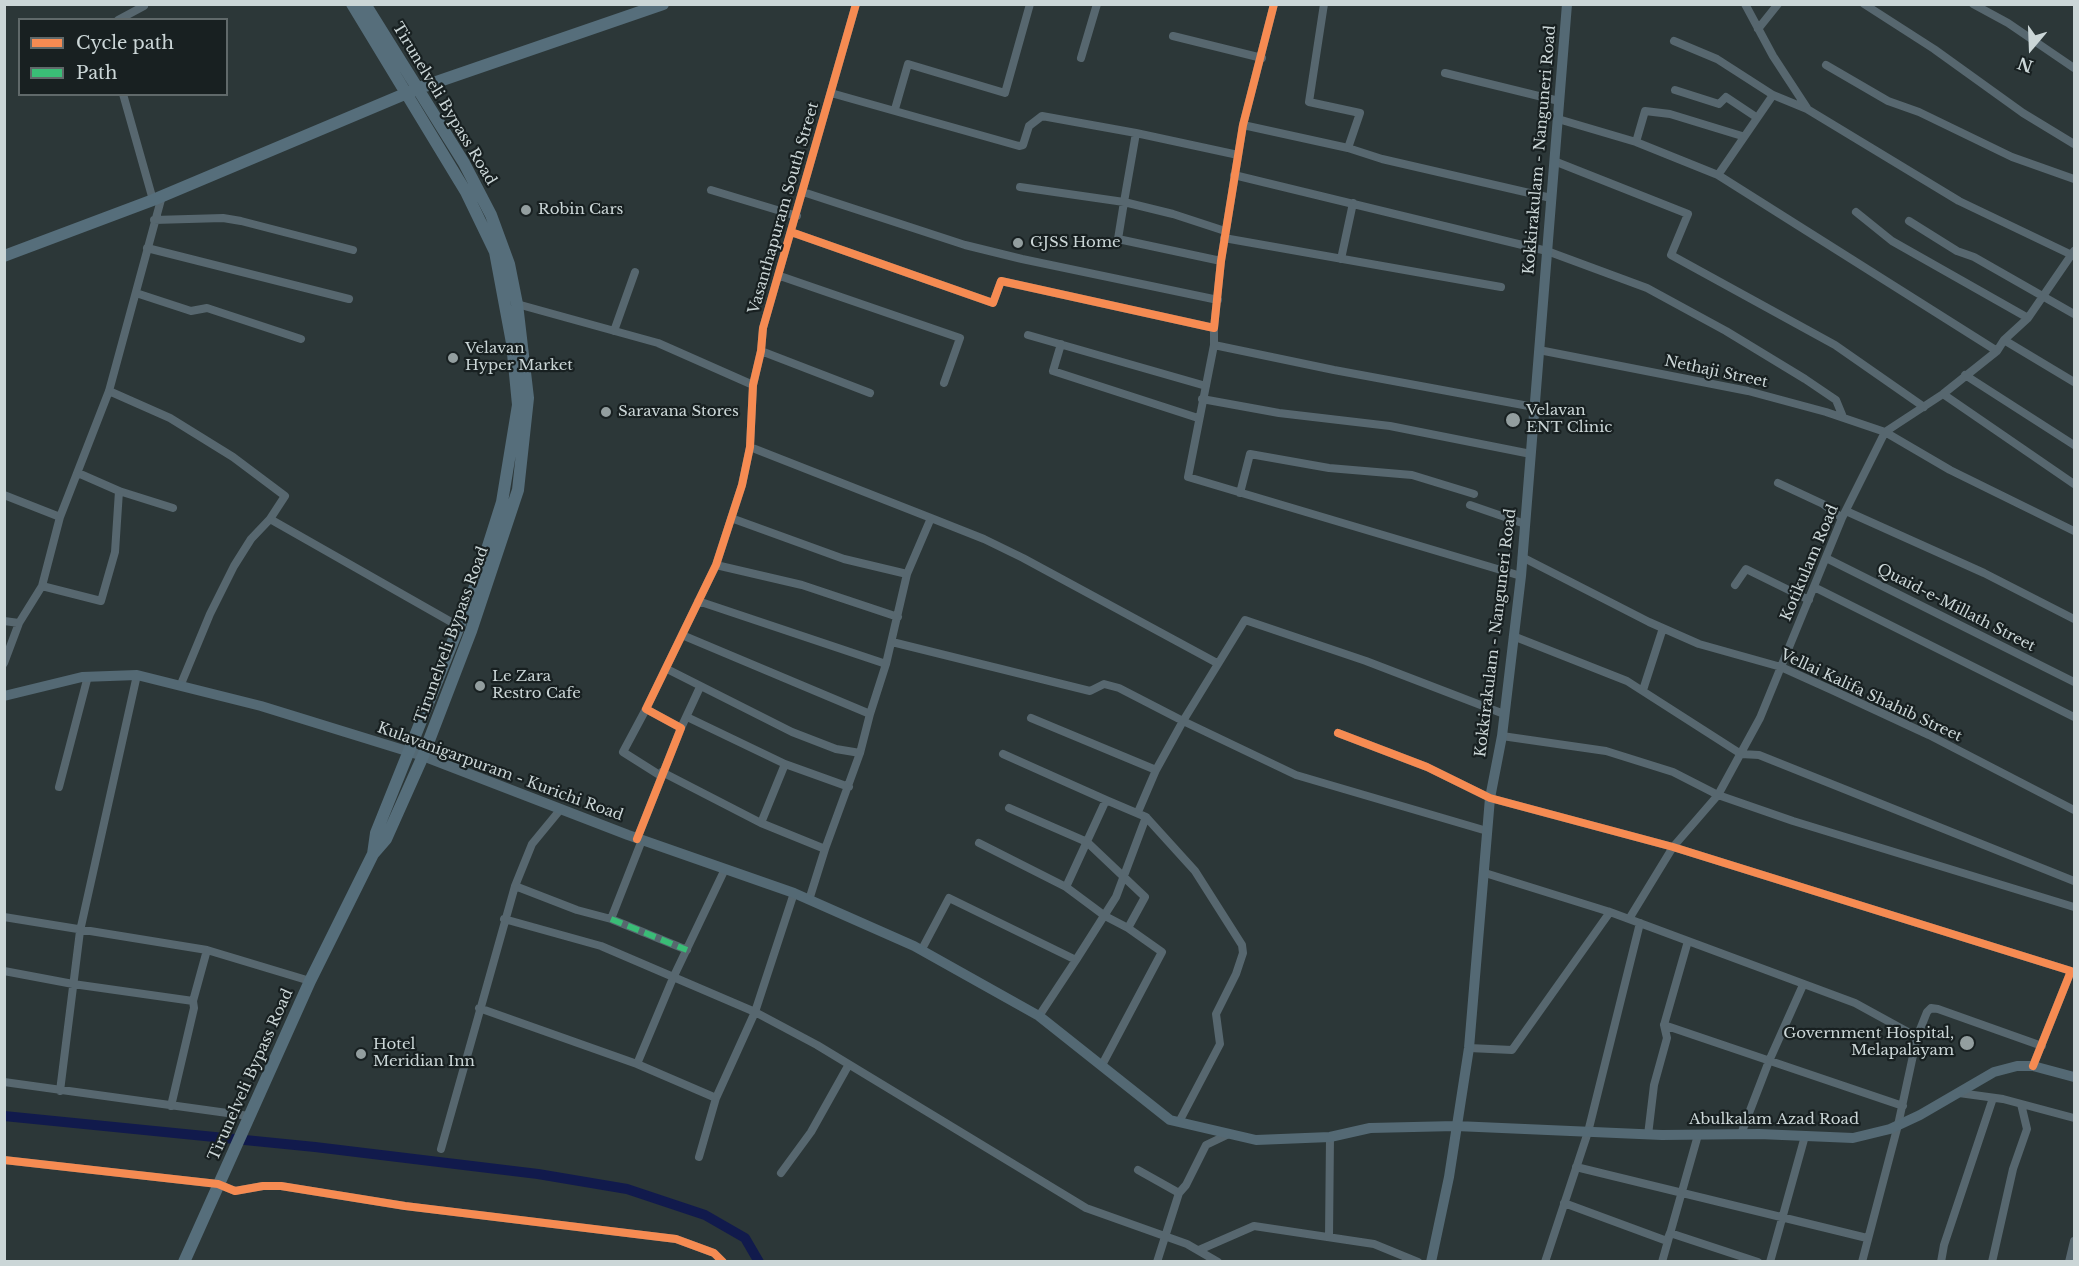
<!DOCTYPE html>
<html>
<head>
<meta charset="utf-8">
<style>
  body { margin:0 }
  #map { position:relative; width:2079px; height:1266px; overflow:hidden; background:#2c3738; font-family:"Libre Baskerville",serif }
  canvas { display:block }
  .frame { position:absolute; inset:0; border:6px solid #cbd6d7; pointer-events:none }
  .legend { position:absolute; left:18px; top:18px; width:210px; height:78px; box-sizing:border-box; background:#182021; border:2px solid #60696a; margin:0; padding:8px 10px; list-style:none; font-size:18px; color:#cbd6d7 }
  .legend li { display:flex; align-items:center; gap:12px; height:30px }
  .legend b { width:30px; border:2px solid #60696a }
  .north { position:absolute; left:2001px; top:18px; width:60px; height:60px; -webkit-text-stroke:4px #182021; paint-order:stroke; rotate:199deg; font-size:16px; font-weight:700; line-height:24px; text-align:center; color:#cbd6d7 }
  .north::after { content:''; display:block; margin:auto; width:21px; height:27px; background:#cbd6d7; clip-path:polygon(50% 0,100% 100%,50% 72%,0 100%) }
</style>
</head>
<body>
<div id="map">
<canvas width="2079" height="1266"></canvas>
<div class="frame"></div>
<ul class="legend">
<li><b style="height:8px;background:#f68b52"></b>Cycle path</li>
<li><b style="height:8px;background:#3abd76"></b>Path</li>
</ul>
<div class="north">N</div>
</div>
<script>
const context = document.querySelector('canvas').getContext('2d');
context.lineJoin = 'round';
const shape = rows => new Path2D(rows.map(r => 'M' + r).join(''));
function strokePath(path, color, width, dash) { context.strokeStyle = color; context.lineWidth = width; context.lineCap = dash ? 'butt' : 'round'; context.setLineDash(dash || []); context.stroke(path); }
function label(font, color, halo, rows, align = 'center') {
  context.font = font + ' "Libre Baskerville",serif'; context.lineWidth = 4.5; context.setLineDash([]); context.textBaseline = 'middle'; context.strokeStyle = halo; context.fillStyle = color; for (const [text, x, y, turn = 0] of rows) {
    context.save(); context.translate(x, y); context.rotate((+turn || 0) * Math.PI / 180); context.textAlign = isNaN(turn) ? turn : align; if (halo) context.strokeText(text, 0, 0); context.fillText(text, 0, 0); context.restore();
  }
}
strokePath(shape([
  [4,1116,315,1147,538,1174,627,1189,705,1215,745,1238,759,1262]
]), '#111a4c', 10);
strokePath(shape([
  [1324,4,1309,102,1360,113,1348,148],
  [1745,4,1773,56,1807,108],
  [1864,4,1934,49,2023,113,2074,144],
  [1973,4,2008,23,2074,68],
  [118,20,144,6],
  [1758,29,1778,4],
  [1173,36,1262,58],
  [1674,41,1717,59,1773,95,1807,109,1959,201,2074,256],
  [1081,58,1097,4],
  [1826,65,1888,101,1919,112,2012,157,2074,179],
  [1445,73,1559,101],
  [1675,90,1719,104,1726,97,1756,117],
  [831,93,1019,146,1023,145,1029,126,1042,116,1136,133],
  [123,94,153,200],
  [895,109,908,64,1005,93,1030,4],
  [1558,119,1636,142,1718,175,1997,351],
  [1243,125,1348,148,1382,159,1551,198],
  [1636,142,1645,111,1670,114,1742,136],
  [1554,161,1688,214,1671,255,1835,345,1924,407],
  [1234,175,1547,251,1647,288,1726,331,1805,379,1836,400,1843,417],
  [1718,175,1773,95],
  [1020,187,1124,202,1173,214,1225,231],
  [711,190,797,216],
  [803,192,965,245,1022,259,1218,300],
  [1856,212,1892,241,2028,318],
  [154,220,223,218,241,221,353,250],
  [1909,221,1957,251,1974,257,2074,314],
  [791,232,993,303,1001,281,1214,328,1221,261,1243,125,1274,4],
  [1224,238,1501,287],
  [147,248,349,299],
  [1341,259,1353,203],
  [1221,261,1118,239,1124,202,1136,133,1238,155],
  [780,276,960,338,944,383],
  [136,293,191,311,207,308,301,339],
  [517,304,658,343,753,385],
  [1214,328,1214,345,1334,370,1534,407],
  [614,331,635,272],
  [1028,335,1206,386],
  [2004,340,2074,382],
  [1061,344,1053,371,1198,418],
  [1214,345,1188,477,1521,576],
  [1539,350,1748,391,1826,412,1885,432,1950,470,2074,531],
  [761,351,870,393],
  [1965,375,2074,445],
  [109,391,170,418,233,457,285,496,270,519],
  [1943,394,2074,484],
  [1202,399,1279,413,1390,426,1531,454],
  [1885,432,1943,394,1997,351,2004,340,2028,318,2074,251],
  [750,447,931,518,907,574,886,664,870,714,860,753,825,849],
  [78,473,119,491,173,508],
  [1778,483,1823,504,1842,518],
  [1240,493,1250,454,1329,468,1412,475,1474,494],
  [4,495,60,517],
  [1470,505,1525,524],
  [1846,511,1984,573,2074,619],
  [731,518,844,559,907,574],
  [931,518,984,539,1023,558,1217,663],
  [1522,557,1649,622,1699,644,1781,667,1832,690,1929,735,2074,810],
  [1826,558,2074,682],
  [716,565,802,585,898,617],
  [1735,585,1746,569,1809,600],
  [42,586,101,601,115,552,119,491],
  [1814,587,2074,717],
  [698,601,886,664],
  [4,621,19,623],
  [682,635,870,714],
  [1513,636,1627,681,1741,754,1759,755,2074,881],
  [892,642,1090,691,1104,684,1119,688,1183,721,1245,620,1366,661,1504,714],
  [4,663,19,623,42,586,60,517,109,391,162,196],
  [667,669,792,732,836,749,860,753],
  [181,684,210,614,234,566,251,539,270,519,460,627],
  [1643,690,1663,628],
  [646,709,623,752,661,776],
  [687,717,785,764,761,823],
  [1031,718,1156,770,1138,812],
  [681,728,700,687],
  [1338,733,1427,767,1490,798,1673,847,2071,971,2033,1066],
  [1502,736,1606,751,1673,772,1718,795,1793,821,2074,907],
  [1003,754,1106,800],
  [785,764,849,787],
  [1156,770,1183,721,1296,775,1487,831],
  [662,772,761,823,825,849,809,900],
  [59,787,88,676],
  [1009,808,1087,842,1145,897,1128,928,1162,952,1102,1065],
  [1146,817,1195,871,1242,945,1243,953,1236,974,1216,1014,1220,1044,1179,1122],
  [637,839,681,728,646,709,716,565,742,485,750,447,753,385,761,351,763,328,856,4],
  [1485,873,1610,912,1855,1003,1917,1037],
  [515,886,577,910,611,919,642,840],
  [1066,887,1105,916,1128,928],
  [4,917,207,950,310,981],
  [504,919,601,946,755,1012,794,893],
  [611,919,687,950],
  [1629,919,1673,847,1718,795,1760,718,1842,518,1885,432],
  [1688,941,1664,1025,1903,1106],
  [922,949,949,898,1076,960,1116,897,1146,817,1106,800,1066,887,979,843],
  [4,971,73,984,193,1001],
  [479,1008,637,1064,673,978,725,869],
  [1039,1016,1076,960],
  [1469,1048,1512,1050,1610,912],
  [637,1064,716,1098,699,1157],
  [4,1082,249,1116],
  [60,1091,80,931,137,675],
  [1959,1093,2003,1099,2074,1118],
  [716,1098,755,1012,817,1045,1086,1208,1187,1244,1218,1262],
  [171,1106,194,1008,193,1001,207,950],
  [1741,1134,1769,1061,1803,985],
  [1648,1135,1654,1085,1667,1038,1664,1025],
  [441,1149,515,886,532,844,560,810],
  [4,1160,218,1184,235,1191,263,1186,281,1186,405,1206,676,1239,714,1253,723,1262],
  [1576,1167,1867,1238],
  [1138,1170,1179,1193],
  [781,1173,811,1132,848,1066],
  [1564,1203,1667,1241,1670,1233,1758,1262],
  [1329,1237,1330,1137],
  [1199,1250,1254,1226,1374,1244,1418,1262],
  [1157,1262,1179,1193,1186,1185,1206,1145,1229,1134],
  [1545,1262,1588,1132,1640,923],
  [1662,1262,1698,1135],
  [1770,1262,1805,1136],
  [1862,1262,1898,1125,1917,1037,1927,1012,1931,1008,1938,1009,2042,1046],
  [1941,1262,1944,1245,1993,1098],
  [1992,1262,2013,1169,2027,1129,2021,1104],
  [2069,1262,2074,1241]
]), '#57676f', 8);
strokePath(shape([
  [4,696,82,677,137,675,261,706,423,756,628,835,794,893,914,946,1039,1016,1170,1120,1256,1140,1330,1137,1370,1128,1456,1126,1662,1135,1759,1134,1853,1138,1890,1129,1920,1115,1994,1072,2017,1066,2033,1066,2074,1077],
  [1431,1262,1449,1177,1469,1048,1490,798,1502,736,1521,576,1567,4]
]), '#546974', 10);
strokePath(shape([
  [352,4,466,192,495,252,512,343,518,405,502,502,476,584,376,833,373,854],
  [4,256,153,200,419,88,663,4],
  [184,1262,310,981,373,854,386,839,423,756,471,631,518,490,528,398,517,304,509,264,491,215,464,163,365,4]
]), '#566e7b', 12);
strokePath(shape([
  [611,919,687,950]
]), '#3abd76', 6, [12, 6]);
strokePath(shape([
  [791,232,993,303,1001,281,1214,328,1221,261,1243,125,1274,4],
  [1338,733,1427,767,1490,798,1673,847,2071,971,2033,1066],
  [637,839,681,728,646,709,716,565,742,485,750,447,753,385,761,351,763,328,856,4],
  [4,1160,218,1184,235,1191,263,1186,281,1186,405,1206,676,1239,714,1253,723,1262]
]), '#f68b52', 8);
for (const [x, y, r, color] of [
  [526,210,6,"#939e9f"],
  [1018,243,6,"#939e9f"],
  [453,358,6,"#939e9f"],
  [606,412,6,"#939e9f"],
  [1513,420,8,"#939e9f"],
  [480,686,6,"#939e9f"],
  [1967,1043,8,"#939e9f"],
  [361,1054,6,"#939e9f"]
]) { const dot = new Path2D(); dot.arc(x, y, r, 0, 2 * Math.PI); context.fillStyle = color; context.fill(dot); strokePath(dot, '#182021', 2); }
label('15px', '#cbd6d7', '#182021', [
  ["Tirunelveli Bypass Road",444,104,59],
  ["Kokkirakulam - Nanguneri Road",1540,150,-85],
  ["Vasanthapuram South Street",784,208,-74],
  ["Nethaji Street",1716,372,12],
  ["Kotikulam Road",1810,563,-67],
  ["Quaid-e-Millath Street",1956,608,27],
  ["Kokkirakulam - Nanguneri Road",1496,633,-83],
  ["Tirunelveli Bypass Road",452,635,-70],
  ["Vellai Kalifa Shahib Street",1871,696,25],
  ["Kulavanigarpuram - Kurichi Road",500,772,20],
  ["Tirunelveli Bypass Road",251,1075,-66],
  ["Abulkalam Azad Road",1774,1120]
]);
label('15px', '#cbd6d7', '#182021', [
  ["Robin Cars",538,210],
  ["GJSS Home",1030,243],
  ["Velavan",465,349],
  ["Hyper Market",465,366],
  ["Velavan",1526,411],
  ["ENT Clinic",1526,428],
  ["Saravana Stores",618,412],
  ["Le Zara",492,677],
  ["Restro Cafe",492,694],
  ["Government Hospital,",1954,1034,"right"],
  ["Melapalayam",1954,1051,"right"],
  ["Hotel",373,1045],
  ["Meridian Inn",373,1062]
], 'left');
</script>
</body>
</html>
